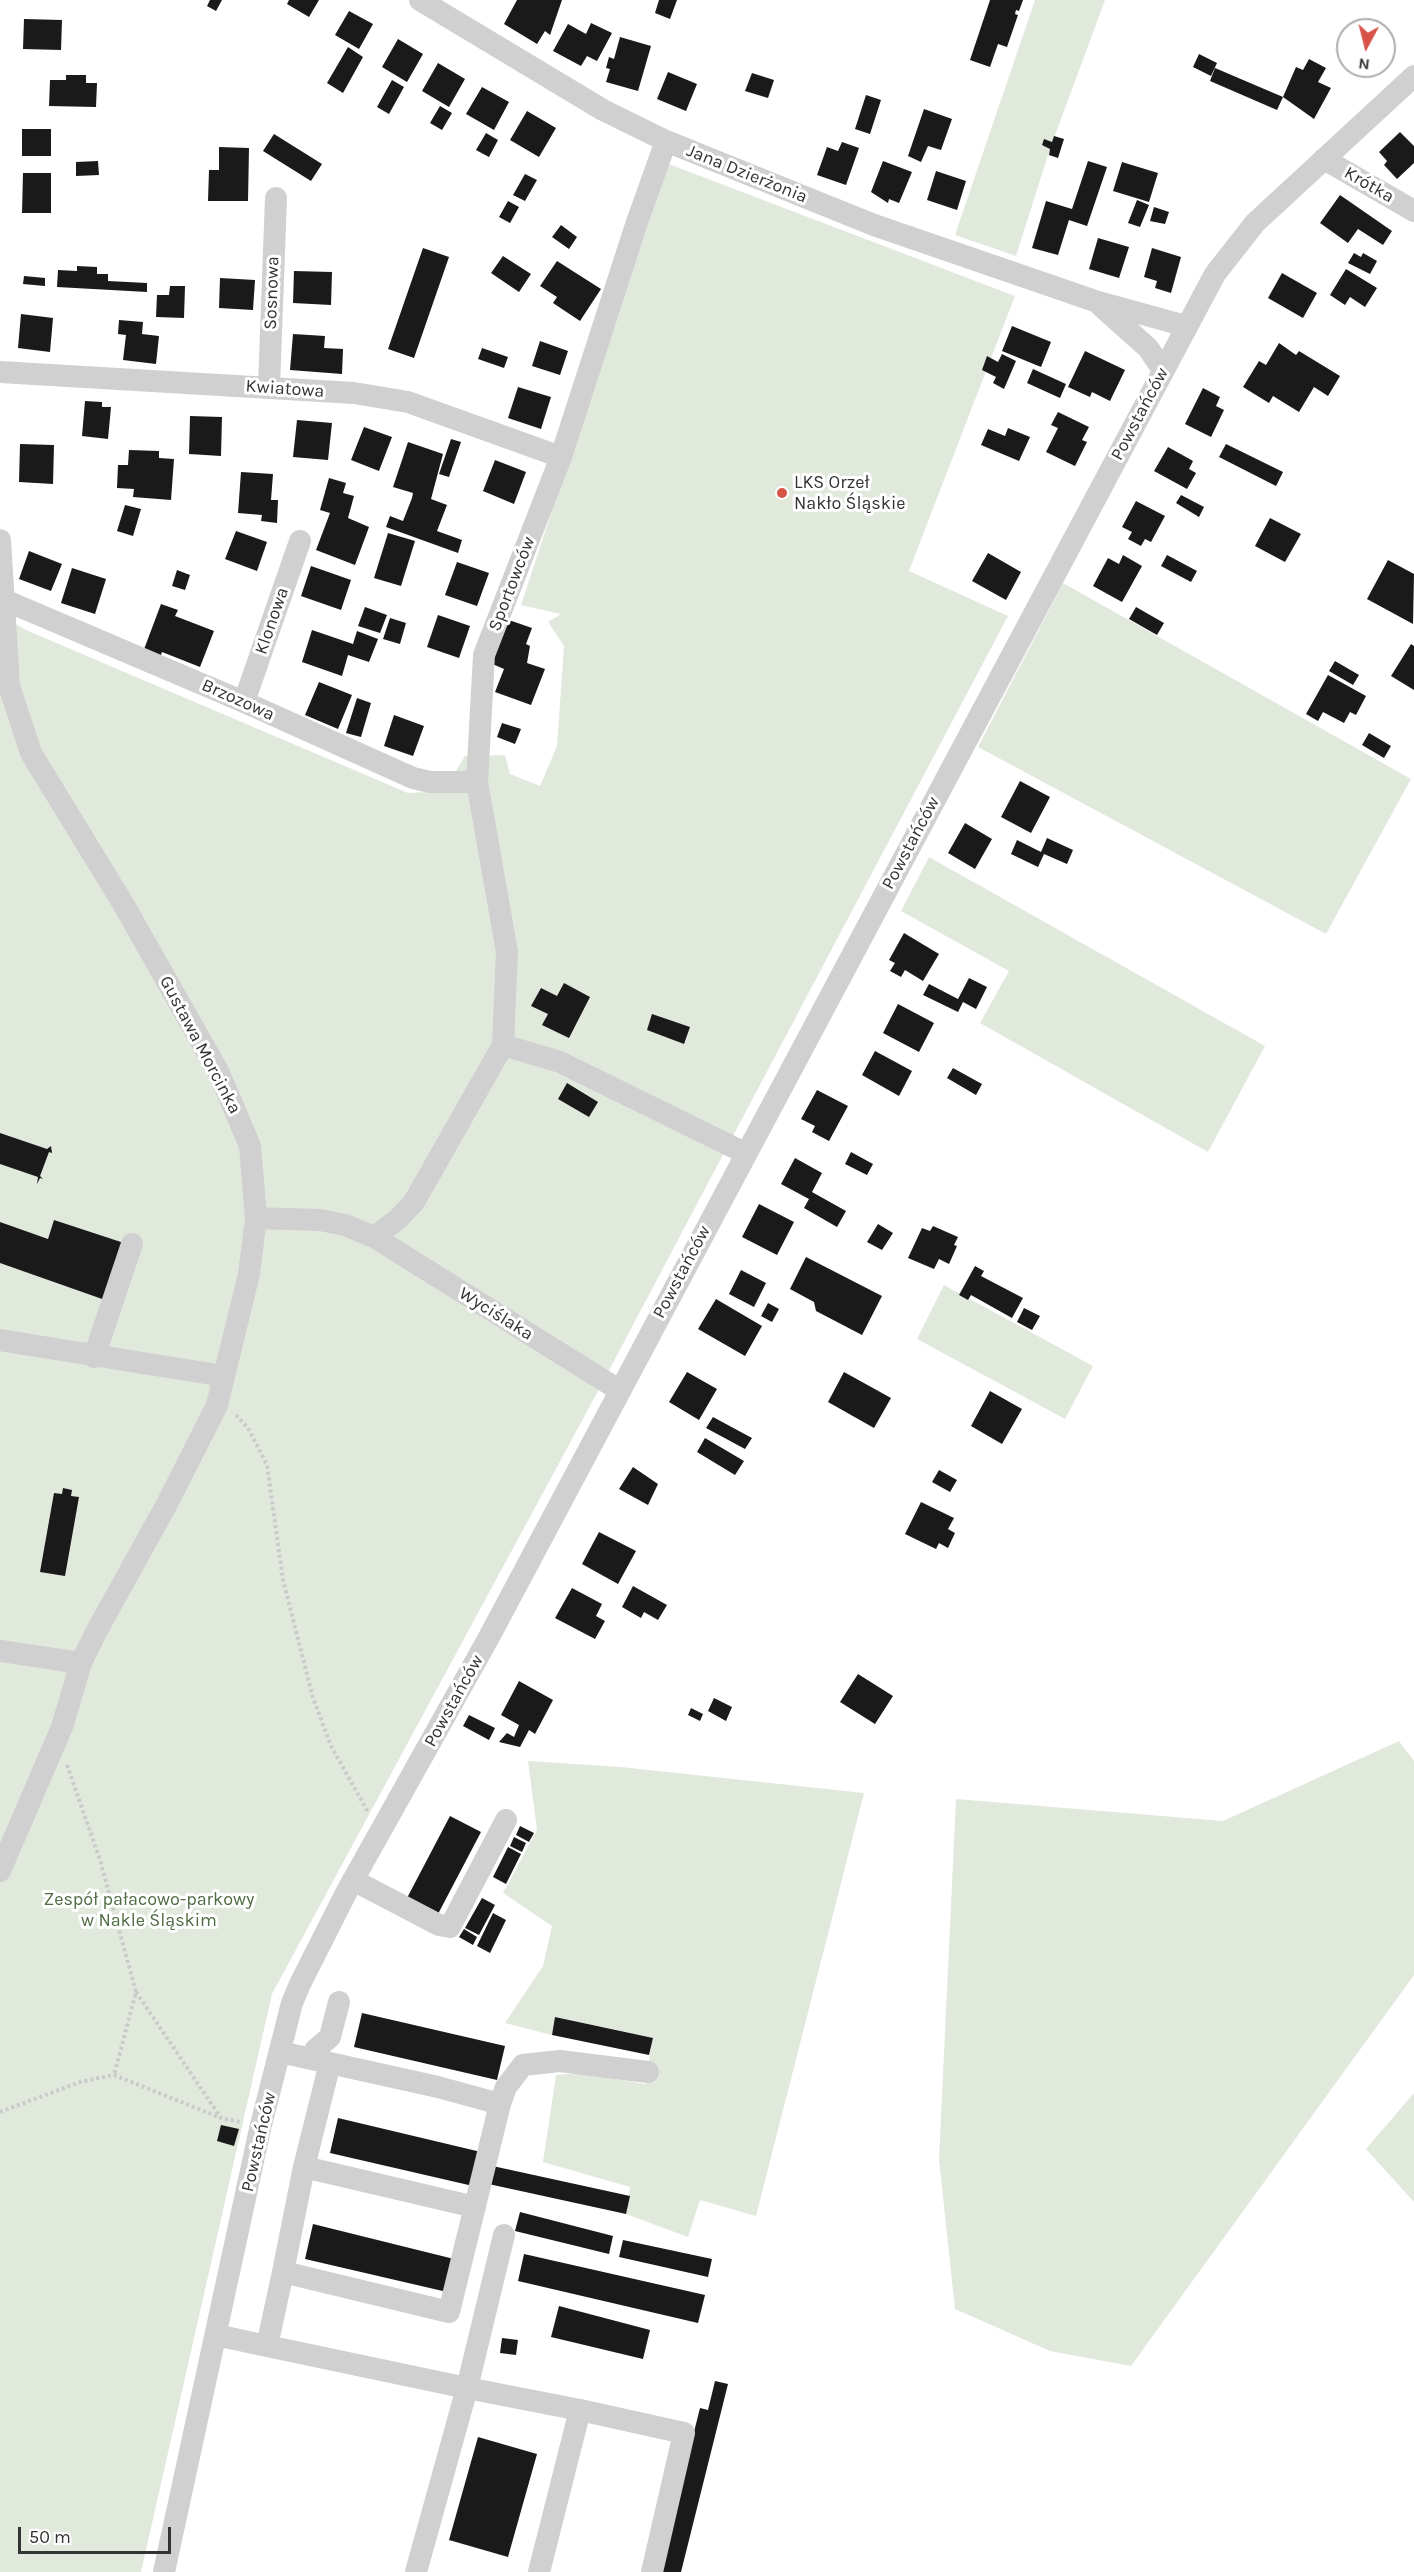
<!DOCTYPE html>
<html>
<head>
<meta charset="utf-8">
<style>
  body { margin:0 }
  #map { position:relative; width:1414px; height:2572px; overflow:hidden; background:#fff; font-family:Karla,sans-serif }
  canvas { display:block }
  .north { position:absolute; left:1336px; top:18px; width:60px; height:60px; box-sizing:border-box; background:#fff; border:2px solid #adadad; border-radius:50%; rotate:187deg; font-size:16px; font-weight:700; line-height:24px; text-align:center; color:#333 }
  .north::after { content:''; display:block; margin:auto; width:21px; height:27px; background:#d75347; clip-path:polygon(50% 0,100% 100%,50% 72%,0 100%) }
  .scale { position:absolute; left:18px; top:2527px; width:153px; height:27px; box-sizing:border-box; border:3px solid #333; border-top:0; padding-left:8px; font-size:18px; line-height:21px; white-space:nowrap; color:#333; -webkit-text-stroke:4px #fff; paint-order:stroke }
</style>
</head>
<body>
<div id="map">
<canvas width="1414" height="2572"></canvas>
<div class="north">N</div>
<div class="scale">50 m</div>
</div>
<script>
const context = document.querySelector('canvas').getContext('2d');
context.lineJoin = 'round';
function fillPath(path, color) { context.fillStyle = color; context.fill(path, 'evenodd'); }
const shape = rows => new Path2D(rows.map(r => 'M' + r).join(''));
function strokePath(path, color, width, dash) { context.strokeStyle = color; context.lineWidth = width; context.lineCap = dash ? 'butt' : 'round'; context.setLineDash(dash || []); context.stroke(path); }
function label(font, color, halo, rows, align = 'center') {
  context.font = font + ' Karla,sans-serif'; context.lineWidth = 6; context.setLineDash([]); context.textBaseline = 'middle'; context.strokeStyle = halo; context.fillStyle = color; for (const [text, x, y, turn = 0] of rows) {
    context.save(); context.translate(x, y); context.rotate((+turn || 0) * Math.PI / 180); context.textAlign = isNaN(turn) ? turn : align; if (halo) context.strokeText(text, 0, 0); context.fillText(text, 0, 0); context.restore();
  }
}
fillPath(shape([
  [1035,0,1105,0,1050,149,1016,256,955,235],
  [666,163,1015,296,909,571,1008,616,597,1393,272,1994,141,2572,0,2572,0,615,26,630,408,793,444,791,465,756,505,755,510,774,540,786,557,746,564,646,548,622,561,614,521,605],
  [1063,583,1411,779,1326,934,978,747],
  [929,857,1265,1046,1208,1152,980,1023,1009,971,901,911],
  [944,1285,1093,1366,1065,1419,917,1339],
  [1399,1741,1414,1761,1414,1975,1131,2366,1050,2351,955,2309,939,2159,956,1799,1223,1821],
  [528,1761,621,1767,864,1793,756,2216,700,2200,688,2237,626,2214,630,2187,543,2162,556,2075,580,2073,646,2084,652,2038,556,2017,552,2035,505,2023,543,1966,552,1926,503,1893,537,1830],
  [1414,2093,1414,2202,1366,2149]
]), '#e1e9dd');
fillPath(shape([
  [210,0,222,0,216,11,207,6],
  [289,0,319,0,309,17,287,4],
  [517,0,562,0,550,35,545,31,537,44,504,24],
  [659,0,677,0,670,19,655,13],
  [990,0,1023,0,1019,11,1016,10,1015,14,1018,15,1007,47,998,44,990,67,970,60],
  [349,11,373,24,359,49,335,35],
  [24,19,62,20,61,50,23,49],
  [591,23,612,33,597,61,587,56,581,66,553,51,568,24,586,34],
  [620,37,651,46,638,91,606,82,610,69,606,68,609,57,614,59],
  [398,39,423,54,407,82,382,67],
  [348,47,363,57,343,93,327,83],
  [1199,54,1217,63,1211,76,1193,67],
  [1309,59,1326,68,1318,82,1331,88,1314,119,1283,97,1296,67,1303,70],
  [438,63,465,79,449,107,422,91],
  [1215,68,1283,97,1277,110,1210,81],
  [668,72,697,84,686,111,657,99],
  [752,73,774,80,768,98,745,91],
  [66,75,86,75,86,83,97,83,96,107,49,106,50,80,66,80],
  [392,80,404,87,389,114,377,107],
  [482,87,509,102,494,130,466,114],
  [866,95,881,100,870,134,855,129],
  [440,106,452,113,442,130,430,123],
  [924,109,952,119,941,150,928,146,921,162,908,156],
  [527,111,556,128,539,157,510,140],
  [22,129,51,129,51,156,22,156],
  [1400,132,1414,146,1414,163,1397,179,1384,165,1387,161,1379,152],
  [486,133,498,140,489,157,476,150],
  [274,134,322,164,311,181,263,151],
  [1054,136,1064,139,1058,158,1049,155,1050,149,1042,145,1044,139,1052,142],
  [842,142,859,148,846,185,817,175,827,147,838,151],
  [219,147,249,148,248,201,208,201,209,170,219,170],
  [98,161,99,175,76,176,76,162],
  [883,161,912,172,899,203,889,199,888,203,871,192],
  [1088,161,1107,167,1087,226,1069,220,1058,255,1032,248,1046,201,1072,209],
  [1122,162,1158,173,1149,202,1113,191],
  [936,171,966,181,957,210,927,200],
  [23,173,51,173,51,213,22,213],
  [525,174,537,180,525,201,513,195],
  [1340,195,1392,231,1383,245,1358,229,1348,243,1320,223],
  [1137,200,1149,205,1140,227,1128,223],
  [508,201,519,207,510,223,499,217],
  [1154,207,1169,212,1165,224,1150,221],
  [561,225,577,237,569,249,552,237],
  [1098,238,1129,247,1119,278,1089,269],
  [423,248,449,257,414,358,388,349],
  [1152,248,1181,257,1171,293,1155,288,1157,281,1144,277],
  [1354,253,1361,257,1363,253,1377,261,1370,274,1348,263],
  [503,256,531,274,519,292,491,273],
  [557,261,601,289,580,321,553,303,557,297,540,286],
  [77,266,97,267,97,274,108,274,108,281,147,283,147,292,57,287,58,270,77,271],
  [1346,269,1377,288,1365,307,1350,297,1345,305,1330,295],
  [294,271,332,272,331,305,293,303],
  [1282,273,1317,293,1303,318,1268,298],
  [24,276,45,278,45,286,23,284],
  [220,278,255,280,253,310,219,308],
  [170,286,185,286,184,318,156,317,157,295,169,295],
  [21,314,53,318,50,352,18,348],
  [119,320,143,322,142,334,159,336,156,364,123,360,126,335,118,334],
  [1012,326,1051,342,1041,367,1002,351],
  [293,334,325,336,324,348,343,349,342,374,290,370],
  [540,341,568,351,560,375,532,366],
  [1279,343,1296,355,1299,351,1340,376,1328,396,1314,387,1299,412,1273,396,1269,403,1243,387,1259,361,1266,365],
  [482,348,508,357,504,368,478,359],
  [1085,351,1125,370,1110,401,1092,392,1090,397,1068,387],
  [1002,354,1016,361,1004,389,993,383,996,377,982,370,987,356,998,362],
  [1033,369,1066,384,1060,398,1027,383],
  [518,387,551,397,541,429,508,418],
  [1203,388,1220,397,1216,406,1224,410,1211,437,1185,424],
  [85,401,102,402,102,407,111,407,108,439,82,436],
  [1058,412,1089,427,1082,440,1087,442,1075,466,1046,452,1058,428,1051,425],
  [190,416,222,417,221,456,189,454],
  [297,420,332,423,328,460,293,457],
  [364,427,392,437,379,471,351,460],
  [1008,428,1030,437,1019,461,981,445,988,429,1005,436],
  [451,439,461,442,449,477,439,474],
  [408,442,443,454,431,499,447,505,437,531,462,540,458,553,386,527,390,516,403,521,412,498,413,493,393,487],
  [20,444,54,445,53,484,19,482],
  [1226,444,1283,472,1276,486,1219,457],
  [1168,447,1193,461,1189,469,1196,473,1187,489,1154,471],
  [129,450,159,451,159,458,174,459,171,500,133,497,134,489,117,488,118,465,128,465],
  [495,460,526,472,514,504,483,491],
  [241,472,273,474,271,500,278,500,277,523,261,521,262,515,238,513],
  [329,478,346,483,343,493,354,496,348,518,369,527,355,565,316,550,330,513,320,510],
  [1181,495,1204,507,1199,517,1176,503],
  [1136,501,1165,516,1151,542,1145,539,1141,546,1128,539,1132,532,1122,527],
  [125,505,141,509,133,536,117,531],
  [1270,518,1301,534,1285,562,1255,546],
  [236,531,267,542,257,571,225,559],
  [388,533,415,541,401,586,374,578],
  [29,551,62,564,51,591,19,579],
  [988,553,1021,572,1006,600,972,581],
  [1123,555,1142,566,1122,602,1093,586,1108,558,1119,564],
  [1167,555,1197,571,1191,582,1161,566],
  [1388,560,1414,574,1413,624,1367,599],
  [457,562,489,573,477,606,445,595],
  [311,566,351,580,341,610,301,596],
  [72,568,106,579,95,614,61,603],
  [177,570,190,575,185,590,172,586],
  [161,604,178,610,175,616,214,631,200,667,162,652,160,658,143,652],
  [365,607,387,615,380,633,358,626],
  [1136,607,1164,623,1157,635,1129,619],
  [438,615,470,626,459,658,427,647],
  [390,618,406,623,400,644,383,639],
  [506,619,532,628,526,644,530,646,527,663,545,669,531,705,495,692,504,669,490,663],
  [312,630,353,644,357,631,378,639,369,662,348,655,342,676,302,662],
  [1411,644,1414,646,1414,690,1391,676],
  [1335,661,1359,675,1353,685,1329,671],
  [1328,675,1366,696,1356,715,1350,712,1344,723,1323,712,1318,721,1306,714],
  [319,682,352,695,338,729,305,715],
  [357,698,371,703,361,737,346,733],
  [394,715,424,726,413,756,384,746],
  [502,723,521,729,515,744,497,737],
  [1369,733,1391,746,1384,758,1362,745],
  [1020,781,1050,797,1031,833,1001,817],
  [965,823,992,839,975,869,948,853],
  [1047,838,1073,850,1067,864,1044,854,1038,867,1011,854,1017,840,1041,852],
  [904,933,939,954,923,981,905,970,901,977,890,971,895,963,889,960],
  [969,978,987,987,976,1009,963,1002,958,1012,923,995,929,984,958,999],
  [564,983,590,997,569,1038,542,1025,548,1014,531,1006,541,988,557,996],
  [898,1004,934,1023,919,1052,883,1033],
  [652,1014,690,1027,684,1044,647,1030],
  [875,1051,912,1071,899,1096,862,1075],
  [953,1068,982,1084,976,1095,947,1078],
  [567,1083,598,1102,589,1117,558,1099],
  [817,1090,848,1106,829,1141,812,1132,815,1126,801,1119],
  [0,1133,47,1149,51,1146,52,1153,49,1152,40,1176,43,1179,40,1178,37,1184,38,1177,0,1164],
  [851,1152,873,1164,867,1175,845,1164],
  [795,1158,822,1173,812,1192,846,1211,837,1227,804,1208,809,1199,781,1184],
  [759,1204,794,1222,777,1255,742,1237],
  [54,1220,124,1243,105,1300,0,1263,0,1222,48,1239],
  [878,1224,893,1233,882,1250,867,1242],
  [933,1226,958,1237,954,1245,957,1246,949,1264,939,1259,934,1269,908,1258,922,1228,930,1231],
  [806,1257,882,1296,862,1335,816,1311,814,1302,790,1289],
  [975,1266,984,1271,981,1276,1023,1298,1012,1318,971,1295,968,1300,959,1295],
  [741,1270,766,1283,754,1307,729,1294],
  [716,1299,762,1326,745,1356,698,1329],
  [768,1303,779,1309,772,1322,761,1316],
  [1024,1308,1040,1316,1032,1330,1017,1322],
  [687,1372,717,1389,699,1420,669,1402],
  [844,1372,891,1398,874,1428,828,1402],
  [990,1391,1022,1409,1002,1444,971,1426],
  [713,1417,752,1438,745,1449,706,1428],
  [705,1438,744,1461,735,1475,697,1452],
  [633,1467,658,1484,648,1505,619,1489],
  [939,1470,957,1480,950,1492,932,1482],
  [63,1488,72,1490,71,1496,79,1497,65,1576,40,1572,54,1493,62,1494],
  [921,1502,954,1518,948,1529,955,1533,948,1548,939,1543,936,1549,905,1534],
  [599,1532,636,1551,618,1584,582,1564],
  [633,1586,667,1605,658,1620,644,1612,641,1618,622,1607],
  [572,1588,602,1604,596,1616,605,1621,595,1639,555,1618],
  [858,1674,893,1696,875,1724,840,1702],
  [519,1681,553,1700,535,1734,529,1730,520,1747,499,1742,507,1733,514,1737,519,1725,501,1715],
  [714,1698,732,1707,726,1721,708,1711],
  [691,1708,703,1714,700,1721,688,1715],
  [469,1715,495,1728,489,1740,463,1726],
  [450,1816,481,1832,438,1914,407,1898],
  [520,1826,534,1833,529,1842,516,1835],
  [514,1837,526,1843,522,1852,510,1846],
  [508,1847,521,1854,506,1884,493,1877],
  [482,1898,495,1905,479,1935,465,1928],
  [493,1913,506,1920,490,1953,477,1946],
  [464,1929,477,1937,473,1945,459,1937],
  [362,2013,505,2046,497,2080,354,2047],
  [555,2017,653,2038,649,2055,552,2035],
  [338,2118,481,2152,473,2186,330,2153],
  [221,2125,239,2129,234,2146,217,2141],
  [488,2165,630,2196,626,2214,484,2183],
  [520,2212,613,2236,609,2254,515,2231],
  [313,2224,454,2259,447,2292,305,2259],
  [623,2240,712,2259,708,2277,619,2257],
  [524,2254,705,2295,698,2323,518,2281],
  [559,2306,650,2330,643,2359,551,2337],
  [502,2338,518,2340,516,2355,500,2353],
  [715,2381,728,2384,681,2572,659,2572,700,2408,708,2410],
  [478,2437,537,2454,508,2557,449,2540]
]), '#1a1a1a');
strokePath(shape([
  [236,1415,248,1428,267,1465,283,1580,313,1698,331,1746,368,1812],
  [67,1765,100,1860,136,1992,114,2075],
  [136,1992,221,2118,241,2122],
  [0,2112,80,2082,114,2075,221,2118]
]), '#cacaca', 4, [3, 3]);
strokePath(shape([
  [420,0,603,110,666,141,874,225,1095,301,1186,326],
  [1324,159,1414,211],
  [1101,306,1148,348,1163,370],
  [0,372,354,393,408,402,561,457],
  [269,387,276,198],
  [0,540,9,686,31,753,125,907,219,1073,250,1146,256,1218,249,1274,217,1405,168,1502,95,1634,81,1663,62,1727,0,1871],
  [2,599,244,702,413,778,430,782,477,782],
  [244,702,300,541],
  [503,1045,507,952,477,782,484,655,561,457,637,222,666,141],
  [256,1218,320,1220,345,1225,374,1237,397,1220,414,1202,503,1045,560,1062,745,1153],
  [374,1237,619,1390],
  [0,1340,224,1376],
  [94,1357,132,1244],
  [0,1651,81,1663],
  [353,1880,439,1925,450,1927,506,1820],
  [280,2052,438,2087,500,2104],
  [312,2059,315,2050,330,2037,339,2002],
  [330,2063,304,2167,475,2207],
  [304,2167,283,2272,449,2312,500,2104,506,2087,523,2065,560,2061,648,2072],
  [283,2272,267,2346,467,2388,504,2235],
  [216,2335,267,2346],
  [164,2572,260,2129,292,2003,300,1984,347,1891,488,1639,1215,274,1255,223,1414,76],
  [416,2572,467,2388,580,2410],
  [539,2572,580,2410,684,2433,652,2572]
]), '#d0d0d0', 22);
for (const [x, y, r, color] of [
  [782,493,6,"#d75347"]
]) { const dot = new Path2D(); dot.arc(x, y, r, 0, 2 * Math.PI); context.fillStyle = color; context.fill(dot); strokePath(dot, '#fff', 2); }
label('18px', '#333', '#fff', [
  ["Jana Dzierżonia",747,174,22],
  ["Krótka",1369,185,30],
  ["Sosnowa",272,293,-88],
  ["Kwiatowa",285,389,4],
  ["Powstańców",1140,414,-62],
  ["Sportowców",512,584,-69],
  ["Klonowa",272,621,-71],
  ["Brzozowa",238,700,24],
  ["Powstańców",911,843,-62],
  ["Gustawa Morcinka",200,1045,62],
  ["Powstańców",682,1272,-62],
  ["Wyciślaka",496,1314,32],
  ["Powstańców",454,1701,-61],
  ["Powstańców",259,2142,-77]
]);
label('18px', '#333', '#fff', [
  ["LKS Orzeł",794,483],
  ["Nakło Śląskie",794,504]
], 'left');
label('18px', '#506c43', '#fff', [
  ["Zespół pałacowo-parkowy",149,1900],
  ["w Nakle Śląskim",149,1921]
]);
</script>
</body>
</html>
